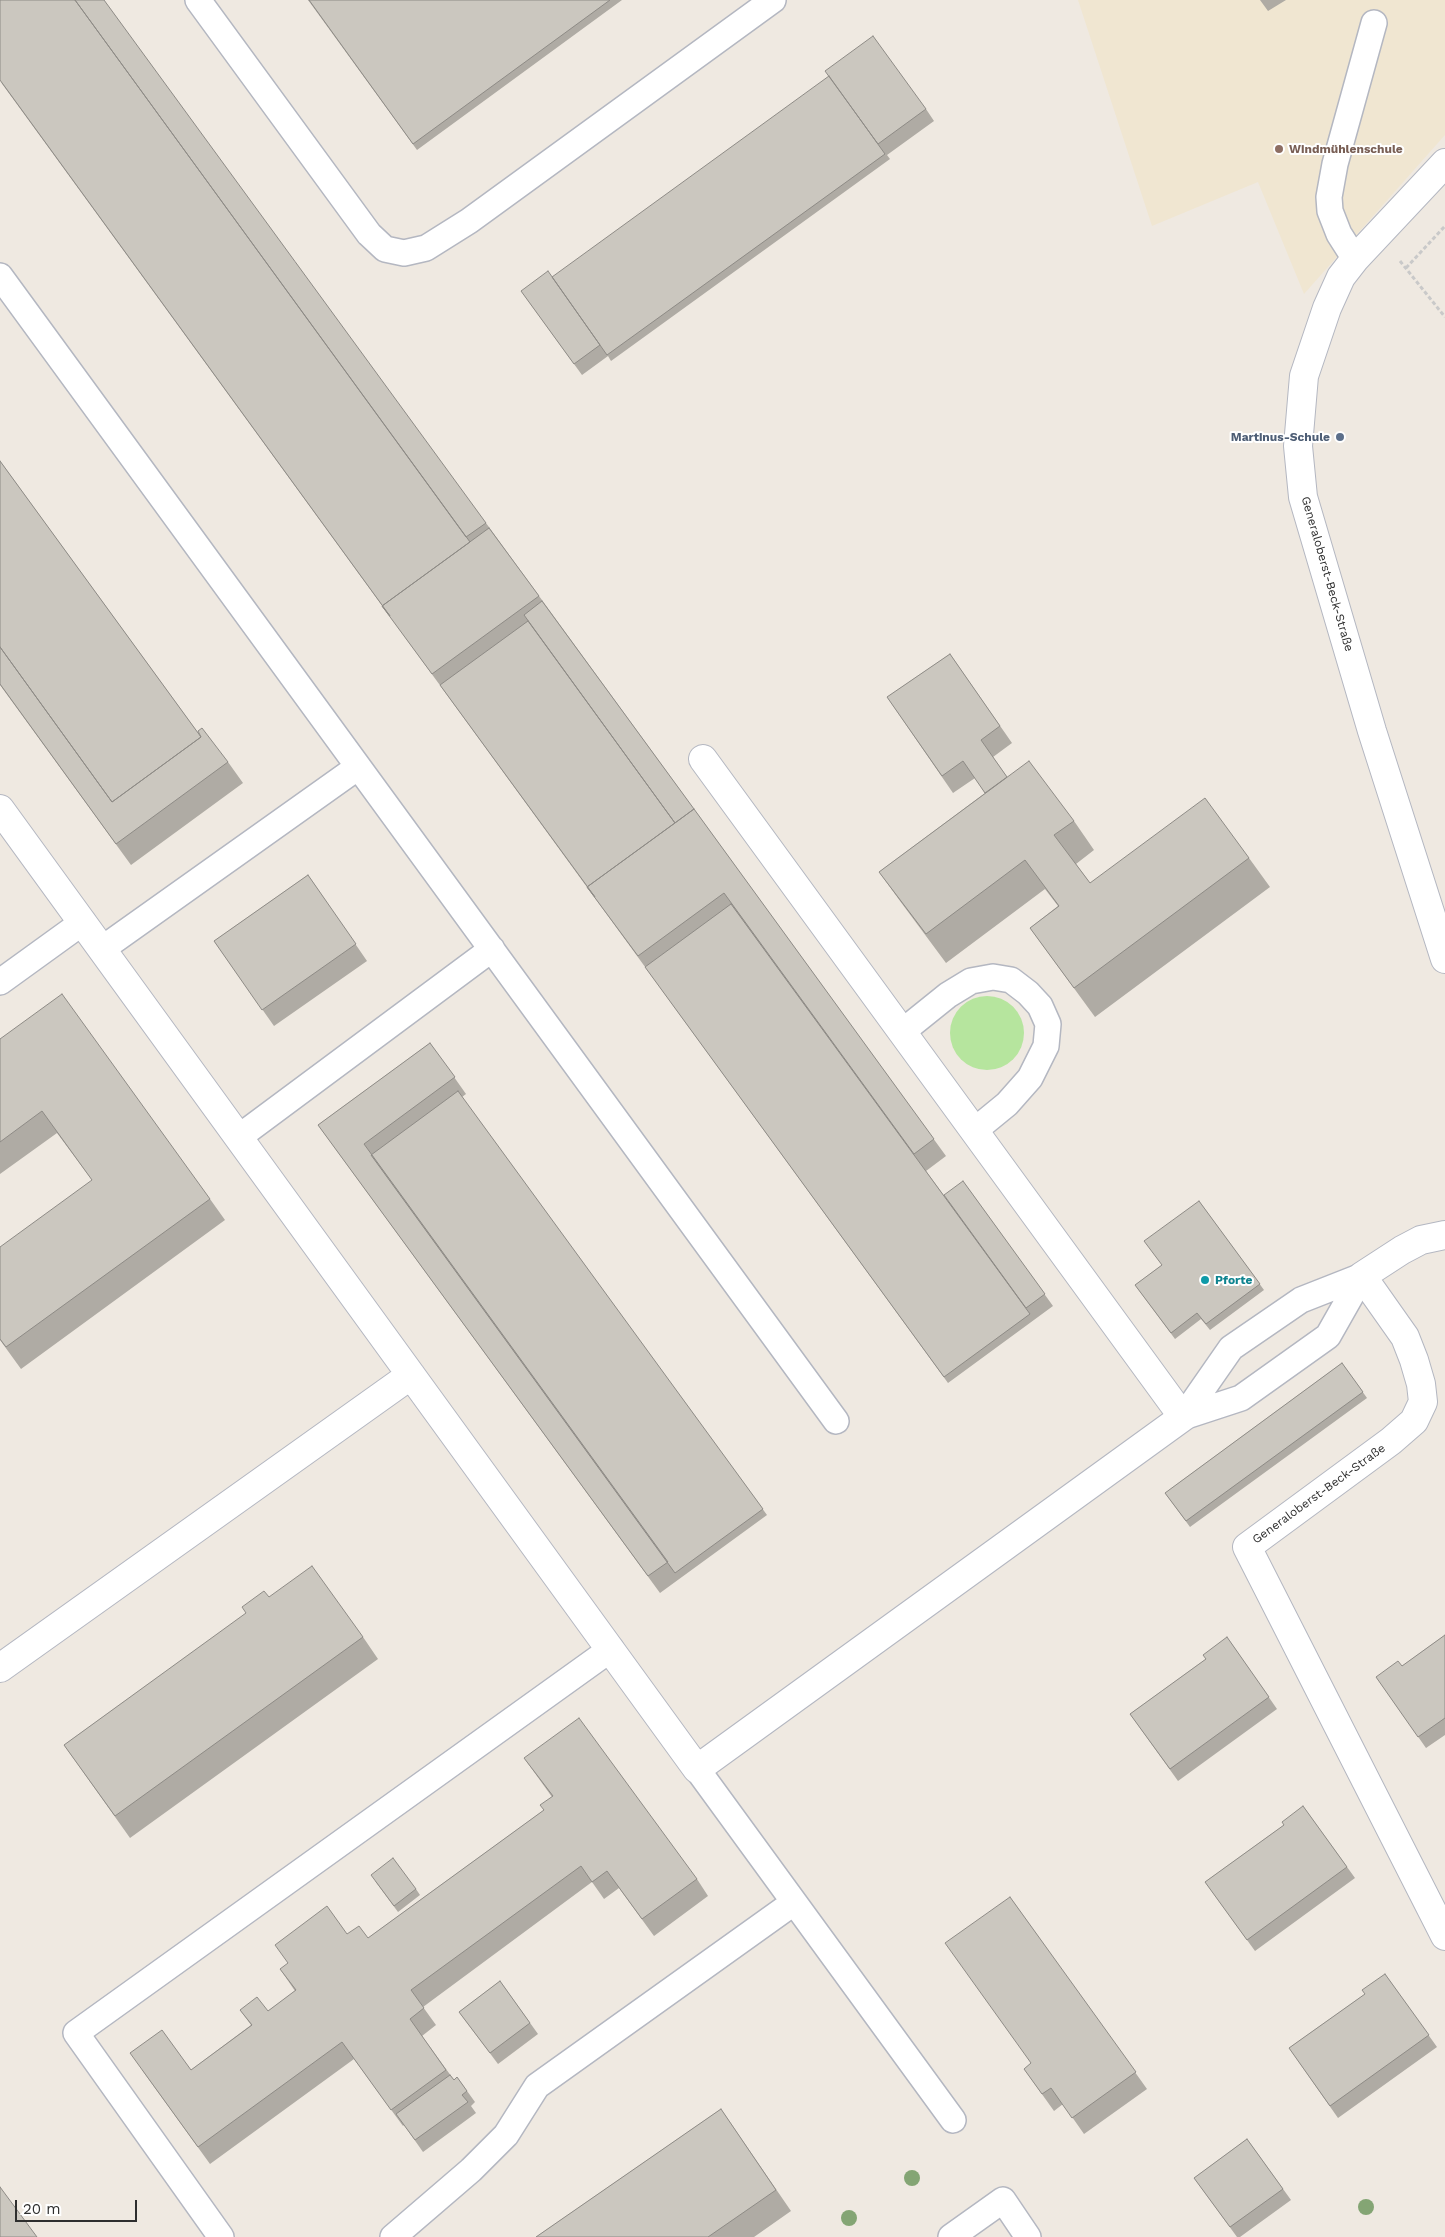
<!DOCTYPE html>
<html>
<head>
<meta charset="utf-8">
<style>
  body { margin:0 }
  #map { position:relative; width:1445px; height:2237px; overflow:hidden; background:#efe9e1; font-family:"Work Sans",sans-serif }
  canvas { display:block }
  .scale { position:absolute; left:15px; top:2200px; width:122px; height:22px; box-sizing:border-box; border:2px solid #2e2e2e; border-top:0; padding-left:6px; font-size:15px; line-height:18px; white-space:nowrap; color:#2e2e2e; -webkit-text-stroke:4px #fff; paint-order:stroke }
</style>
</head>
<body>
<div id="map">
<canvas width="1445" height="2237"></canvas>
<div class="scale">20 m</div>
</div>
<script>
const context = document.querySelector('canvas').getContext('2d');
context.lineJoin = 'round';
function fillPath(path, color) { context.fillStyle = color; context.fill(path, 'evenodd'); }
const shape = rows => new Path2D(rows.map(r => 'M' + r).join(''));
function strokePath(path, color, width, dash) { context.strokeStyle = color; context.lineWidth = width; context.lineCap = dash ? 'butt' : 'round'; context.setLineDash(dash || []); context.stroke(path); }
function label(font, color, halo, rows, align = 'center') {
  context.font = font + ' "Work Sans",sans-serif'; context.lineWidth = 4; context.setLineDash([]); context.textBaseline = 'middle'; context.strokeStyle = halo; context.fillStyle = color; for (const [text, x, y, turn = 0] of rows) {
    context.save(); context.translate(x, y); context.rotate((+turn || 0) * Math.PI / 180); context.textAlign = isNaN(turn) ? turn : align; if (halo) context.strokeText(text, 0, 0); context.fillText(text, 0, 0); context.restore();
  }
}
fillPath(shape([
  [1078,0,1445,0,1445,135,1304,294,1258,182,1152,226]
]), '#f0e6d1');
fillPath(shape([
  '950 1033a37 37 0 1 1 74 0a37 37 0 1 1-74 0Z'
]), '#b6e59e');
const service = shape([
  [198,0,369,234,385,249,404,253,426,248,469,221,773,0],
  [1355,259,1339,234,1330,211,1329,197,1335,164,1374,23],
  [0,276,836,1421],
  [102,949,358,767],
  [0,982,83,922],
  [902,1032,948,995,971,981,993,977,1011,980,1028,993,1040,1006,1048,1024,1046,1046,1030,1078,1007,1104,974,1131],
  [239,1137,492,949],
  [1183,1417,1241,1398,1328,1336,1362,1276],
  [1183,1417,1231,1348,1301,1300,1362,1276],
  [697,1769,953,2120],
  [221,2237,76,2033,611,1649],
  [393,2237,471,2170,506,2135,537,2086,793,1903],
  [951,2237,1003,2200,1028,2237]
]);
const minor = shape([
  [1445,163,1355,259,1341,277,1327,308,1304,376,1298,446,1303,497,1372,731,1445,959],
  [0,809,697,1769,1183,1417,703,759],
  [1445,1235,1421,1240,1402,1250,1362,1276,1405,1337,1414,1360,1421,1384,1423,1402,1414,1421,1391,1441,1247,1547,1445,1936],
  [0,1668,411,1375]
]);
strokePath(service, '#b4b7c1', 28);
strokePath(minor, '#b4b7c1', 30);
strokePath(shape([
  [1400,261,1445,317],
  [1406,268,1445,226]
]), '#c9c9c9', 3, [4, 2.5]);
strokePath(service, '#fff', 25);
strokePath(minor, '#fff', 28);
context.fillStyle = '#84a574';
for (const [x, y] of [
  [912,2178],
  [1366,2207],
  [849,2218]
]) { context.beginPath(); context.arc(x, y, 8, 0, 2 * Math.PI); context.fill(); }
fillPath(shape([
  [308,0,622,0,417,150],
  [1260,0,1286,0,1268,11],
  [0,81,486,523,946,1156,926,1171,948,1201,963,1181,1053,1306,948,1383],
  [926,109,934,121,887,155,890,159,611,361,608,356,582,375,521,291],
  [0,461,201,737,228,762,243,783,131,865,0,685],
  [950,654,1012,743,993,757,1007,777,1074,821,1094,850,1076,864,1090,883,1249,858,1270,887,1095,1017,1030,928,1058,906,1045,889,946,963,900,901,879,872,985,793,975,778,953,793,887,697],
  [308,875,367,961,274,1026,214,941],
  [0,1039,210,1199,225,1220,21,1369,0,1340,92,1180,57,1133,0,1174],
  [430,1043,466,1094,462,1097,767,1515,660,1593,318,1125],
  [1199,1201,1264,1290,1210,1330,1201,1319,1175,1339,1135,1285,1162,1265],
  [1342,1363,1367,1398,1190,1527,1165,1493],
  [269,1597,363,1637,378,1659,130,1838,64,1745],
  [1445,1635,1445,1735,1426,1748,1376,1677,1402,1666],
  [1227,1637,1277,1709,1178,1781,1130,1714,1206,1659],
  [524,1758,697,1879,708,1896,654,1936,619,1888,604,1899,592,1882,423,2007,436,2025,422,2036,454,2080,457,2077,475,2102,471,2106,476,2113,423,2152,404,2125,403,2126,354,2059,210,2164,142,2070,191,2070,251,2025,240,2010,268,2011,295,1991,280,1969,347,1934,368,1938,544,1810,552,1797],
  [1303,1806,1355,1878,1255,1951,1205,1882,1284,1825],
  [375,1881,416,1889,420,1895,398,1912],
  [1010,1897,1147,2089,1084,2134,1063,2104,1054,2111,1024,2069,1031,2063],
  [1385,1974,1437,2047,1338,2118,1289,2048,1365,1994],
  [500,1981,538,2034,498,2064,459,2012],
  [721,2109,791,2211,754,2237,536,2237],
  [1247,2139,1291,2200,1240,2237,1237,2237,1194,2178]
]), '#afaba4');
const building = shape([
  [0,0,75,0,470,542,382,606,390,616,0,80,0,0],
  [75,0,104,0,486,523,466,537,75,0],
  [309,0,610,0,413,144,309,0],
  [873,36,926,109,878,144,825,71,873,36],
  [829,76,885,154,607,355,552,277,829,76],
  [548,271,600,345,574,364,521,291,548,271],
  [0,461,201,737,112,802,0,647,0,461],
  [489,528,539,596,432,674,382,606,489,528],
  [542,601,694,809,675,823,524,615,542,601],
  [528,621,675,823,587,887,595,897,440,685,528,621],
  [0,647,112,802,201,737,198,731,202,728,228,762,116,844,0,684,0,647],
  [950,654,1000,726,981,740,1007,777,985,793,963,761,942,776,887,697,950,654],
  [1029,761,1074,821,1054,835,1090,883,1205,798,1249,858,1074,988,1030,928,1059,906,1025,860,926,934,879,872,1029,761],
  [694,809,934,1139,914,1154,724,893,638,956,587,887,694,809],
  [308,875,356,944,262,1010,214,941,308,875],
  [731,904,1030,1314,944,1377,645,967,731,904],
  [62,994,210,1199,6,1347,0,1339,0,1247,92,1180,42,1111,0,1142,0,1039,62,994],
  [430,1043,455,1077,364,1144,668,1562,648,1576,318,1125,430,1043],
  [458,1091,763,1509,675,1573,371,1155,458,1091],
  [963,1181,1045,1294,1026,1308,944,1195,963,1181],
  [1199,1201,1260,1284,1206,1324,1197,1313,1171,1333,1135,1285,1162,1265,1144,1241,1199,1201],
  [1342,1363,1363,1392,1186,1521,1165,1493,1342,1363],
  [312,1566,363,1637,115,1816,64,1745,246,1613,242,1607,264,1591,269,1597,312,1566],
  [1445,1635,1445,1718,1418,1737,1376,1677,1398,1661,1402,1666,1445,1635],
  [1227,1637,1269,1697,1170,1769,1130,1714,1206,1659,1203,1655,1227,1637],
  [579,1718,697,1879,642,1919,607,1871,592,1882,581,1866,411,1990,424,2008,410,2019,446,2070,391,2110,342,2042,198,2147,130,2053,162,2030,191,2070,252,2025,240,2010,257,1997,268,2011,296,1990,280,1969,288,1963,275,1945,327,1906,347,1934,359,1926,368,1938,544,1810,540,1805,553,1796,524,1758,579,1718],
  [1303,1806,1347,1867,1247,1940,1205,1882,1284,1825,1282,1822,1303,1806],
  [393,1858,416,1889,394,1906,371,1875,393,1858],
  [1010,1897,1136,2072,1072,2118,1051,2088,1042,2094,1024,2069,1031,2063,945,1943,1010,1897],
  [1385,1974,1429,2035,1330,2106,1289,2048,1365,1994,1362,1990,1385,1974],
  [500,1981,530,2023,490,2053,459,2012,500,1981],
  [450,2075,454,2080,457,2077,467,2091,462,2095,468,2102,415,2140,396,2114,450,2075],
  [721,2109,776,2190,708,2237,536,2237,721,2109],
  [1247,2139,1283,2189,1230,2227,1194,2178,1247,2139],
  [0,2187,37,2237,0,2237,0,2187]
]);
fillPath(building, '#cbc7bf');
strokePath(building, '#8e8b86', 1);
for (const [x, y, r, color] of [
  [1279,149,5,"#8d6e63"],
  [1340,437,5,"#5c6f8a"],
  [1205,1280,5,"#0f9aa8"]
]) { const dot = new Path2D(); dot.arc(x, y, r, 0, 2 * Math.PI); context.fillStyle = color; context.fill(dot); strokePath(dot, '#fff', 2); }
label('bold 12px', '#785e54', '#fff', [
  ["Windmühlenschule",1289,149]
], 'left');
label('bold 12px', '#4e5e75', '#fff', [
  ["Martinus-Schule",1330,437]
], 'right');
label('12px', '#2e2e2e', '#fff', [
  ["Generaloberst-Beck-Straße",1327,574,74],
  ["Generaloberst-Beck-Straße",1319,1494,-36]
]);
label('bold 12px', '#0d838f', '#fff', [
  ["Pforte",1215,1280]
], 'left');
</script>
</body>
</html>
